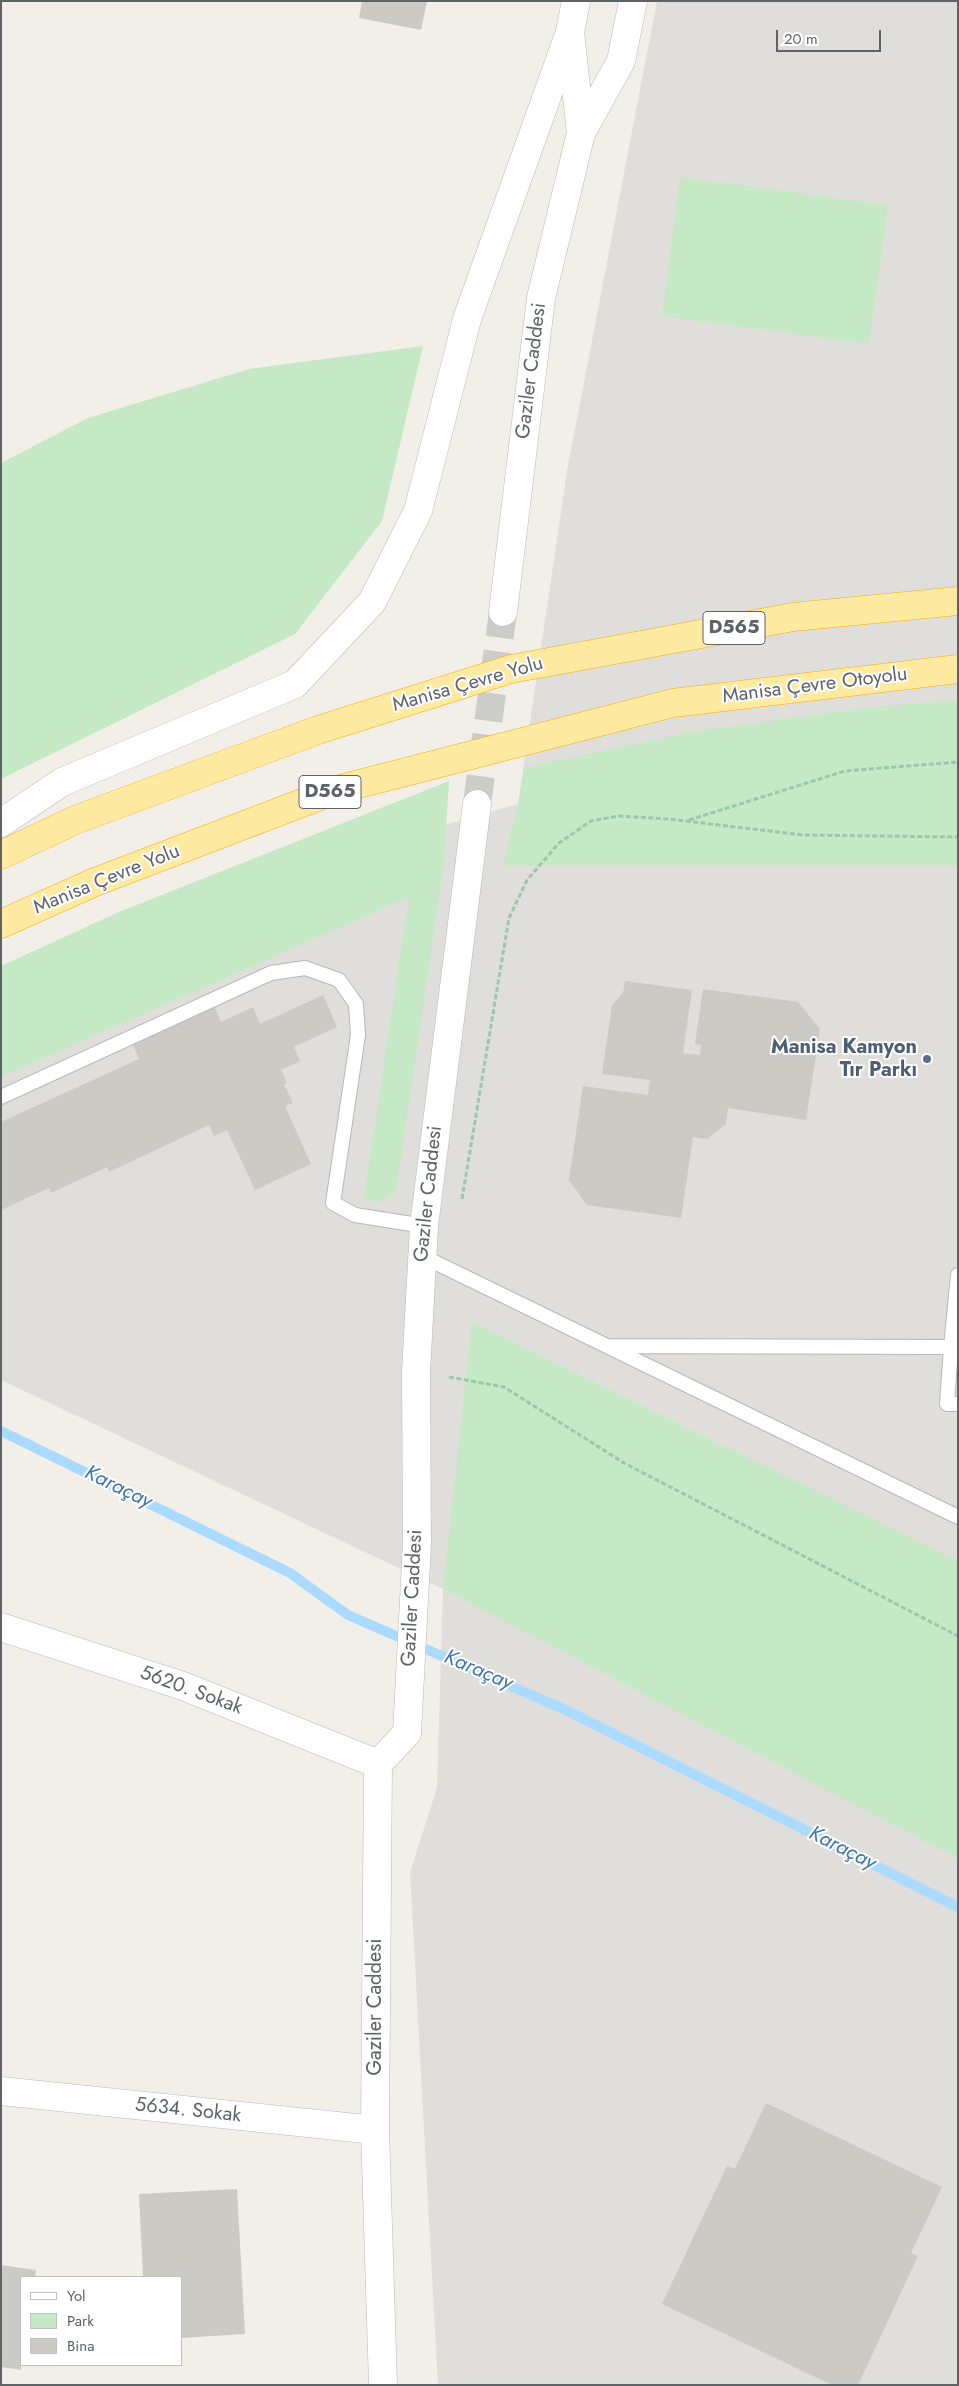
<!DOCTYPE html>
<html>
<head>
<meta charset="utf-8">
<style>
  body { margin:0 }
  #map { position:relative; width:959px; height:2386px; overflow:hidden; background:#f1efe8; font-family:Jost,sans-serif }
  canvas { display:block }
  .frame { position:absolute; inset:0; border:2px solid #5f6368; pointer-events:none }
  .legend { position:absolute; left:20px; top:2276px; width:162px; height:90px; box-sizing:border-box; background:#fff; border:1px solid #bfc1c3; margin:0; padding:6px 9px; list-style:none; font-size:15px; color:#5f6368 }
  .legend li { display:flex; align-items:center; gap:10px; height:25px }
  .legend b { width:25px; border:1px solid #bfc1c3 }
  .scale { position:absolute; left:776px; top:30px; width:105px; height:22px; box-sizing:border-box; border:2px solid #5f6368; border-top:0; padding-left:6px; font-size:15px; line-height:18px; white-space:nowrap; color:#5f6368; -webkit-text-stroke:4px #fff; paint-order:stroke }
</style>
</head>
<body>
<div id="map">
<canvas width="959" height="2386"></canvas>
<div class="frame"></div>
<ul class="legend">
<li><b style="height:6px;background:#fff"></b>Yol</li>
<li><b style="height:14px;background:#c5e8c5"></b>Park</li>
<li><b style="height:14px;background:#cccac5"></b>Bina</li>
</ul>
<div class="scale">20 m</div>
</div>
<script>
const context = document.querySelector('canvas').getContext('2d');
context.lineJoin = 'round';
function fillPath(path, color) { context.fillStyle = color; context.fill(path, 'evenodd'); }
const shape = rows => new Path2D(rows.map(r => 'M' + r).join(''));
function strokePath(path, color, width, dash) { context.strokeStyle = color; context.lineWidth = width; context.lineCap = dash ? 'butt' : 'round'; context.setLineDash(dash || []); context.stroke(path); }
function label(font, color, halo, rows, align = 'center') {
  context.font = font + ' Jost,sans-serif'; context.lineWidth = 4; context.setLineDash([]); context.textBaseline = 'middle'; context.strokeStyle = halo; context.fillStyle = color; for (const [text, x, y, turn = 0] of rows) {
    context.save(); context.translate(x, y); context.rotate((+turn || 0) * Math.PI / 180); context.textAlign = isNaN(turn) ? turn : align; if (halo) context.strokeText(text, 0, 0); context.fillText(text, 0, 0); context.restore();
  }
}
fillPath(shape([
  [657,1,958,1,958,2385,438,2385,410,1872,437,1788,443,1589,1,1380,1,1018,331,857,518,804,567,471]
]), '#e0deda');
fillPath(shape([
  [680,177,888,205,869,344,662,316],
  [423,346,382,521,295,634,1,779,1,463,88,418,249,369],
  [958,700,958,866,503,866,518,804,524,768,690,732,875,707],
  [449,781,444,862,396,1191,380,1202,364,1199,409,897,1,1077,1,966,119,912],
  [472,1322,958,1561,958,1859,443,1589]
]), '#c5e8c5');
strokePath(shape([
  [1,1431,290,1573,348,1615,568,1711,958,1907]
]), '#aadaff', 10);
fillPath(shape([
  [362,1,427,1,421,30,359,18],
  [625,981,692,990,683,1053,700,1055,701,1045,695,1044,703,989,798,1002,820,1029,806,1120,728,1108,726,1124,707,1139,693,1137,681,1218,587,1205,569,1180,583,1086,648,1095,650,1080,602,1074,612,1005,623,993],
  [323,995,337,1027,294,1047,300,1061,281,1070,287,1083,284,1084,293,1103,285,1106,311,1164,255,1190,227,1130,214,1136,209,1125,109,1172,107,1167,51,1193,49,1188,1,1210,1,1122,139,1059,133,1045,215,1007,221,1022,253,1007,260,1024],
  [766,2103,942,2187,911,2253,918,2256,858,2385,832,2385,662,2304,727,2166,735,2169],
  [237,2189,245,2334,181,2338,181,2277,143,2277,139,2194],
  [1,2265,36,2270,35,2277,21,2277,21,2370,1,2367]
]), '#cccac5');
strokePath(shape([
  [477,804,503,612]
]), '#ccccc8', 28, [28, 14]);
const service = shape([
  [1,1097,271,973,305,968,339,980,356,1004,358,1035,333,1203,355,1215,424,1226],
  [422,1256,958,1517],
  [608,1346,951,1347,958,1275],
  [951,1347,947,1404,958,1404]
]);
const minor = shape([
  [1,1627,183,1686,378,1764],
  [1,2091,375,2130]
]);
const tertiary = shape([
  [576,1,570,32,581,133],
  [503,612,541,298,581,133,621,61,633,1],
  [1,823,62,782,295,684,372,602,418,511,467,319,570,32],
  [383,2385,375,2130,378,1764,407,1733,417,1543,416,1372,424,1226,477,804]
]);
const trunk = shape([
  [1,855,75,820,318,730,511,669,793,617,958,601],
  [1,924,95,882,336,790,673,703,958,669]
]);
strokePath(service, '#b5b8bc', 16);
strokePath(minor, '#b5b8bc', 29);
strokePath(tertiary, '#b5b8bc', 29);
strokePath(trunk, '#f9ab00', 29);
strokePath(shape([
  [689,820,845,771,958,762],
  [462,1199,509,918,527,880,559,843,591,821,619,816,669,819,803,835,958,837],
  [449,1377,504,1387,624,1463,958,1636]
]), '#9cc7a9', 3, [5, 2.5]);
strokePath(service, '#fff', 14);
strokePath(minor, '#fff', 28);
strokePath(tertiary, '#fff', 28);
strokePath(trunk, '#feeaa1', 28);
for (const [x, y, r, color] of [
  [927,1059,5,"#5c6f8a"]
]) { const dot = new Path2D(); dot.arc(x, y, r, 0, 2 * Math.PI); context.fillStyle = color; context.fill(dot); strokePath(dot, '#fff', 2); }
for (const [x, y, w] of [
  [734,628,62],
  [330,792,62]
]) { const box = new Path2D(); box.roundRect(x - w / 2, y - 16.5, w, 33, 4); context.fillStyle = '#fff'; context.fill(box); strokePath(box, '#5f6368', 1); }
label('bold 19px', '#5f6368', null, [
  ["D565",734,628],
  ["D565",330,792]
]);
label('20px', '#5f6368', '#fff', [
  ["Gaziler Caddesi",532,371,-83],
  ["Manisa Çevre Yolu",468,685,-16],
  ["Manisa Çevre Otoyolu",815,686,-7],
  ["Manisa Çevre Yolu",107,880,-22],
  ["Gaziler Caddesi",429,1194,-84],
  ["Gaziler Caddesi",413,1598,-87],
  ["5620. Sokak",191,1691,20],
  ["Gaziler Caddesi",376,2007,-90],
  ["5634. Sokak",188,2111,6]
]);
label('bold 20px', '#4e5e75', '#fff', [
  ["Manisa Kamyon",917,1048],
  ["Tır Parkı",917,1071]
], 'right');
label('italic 21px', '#4174aa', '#fff', [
  ["Karaçay",118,1488,26],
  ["Karaçay",478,1671,23],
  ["Karaçay",842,1849,27]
]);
</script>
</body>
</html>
